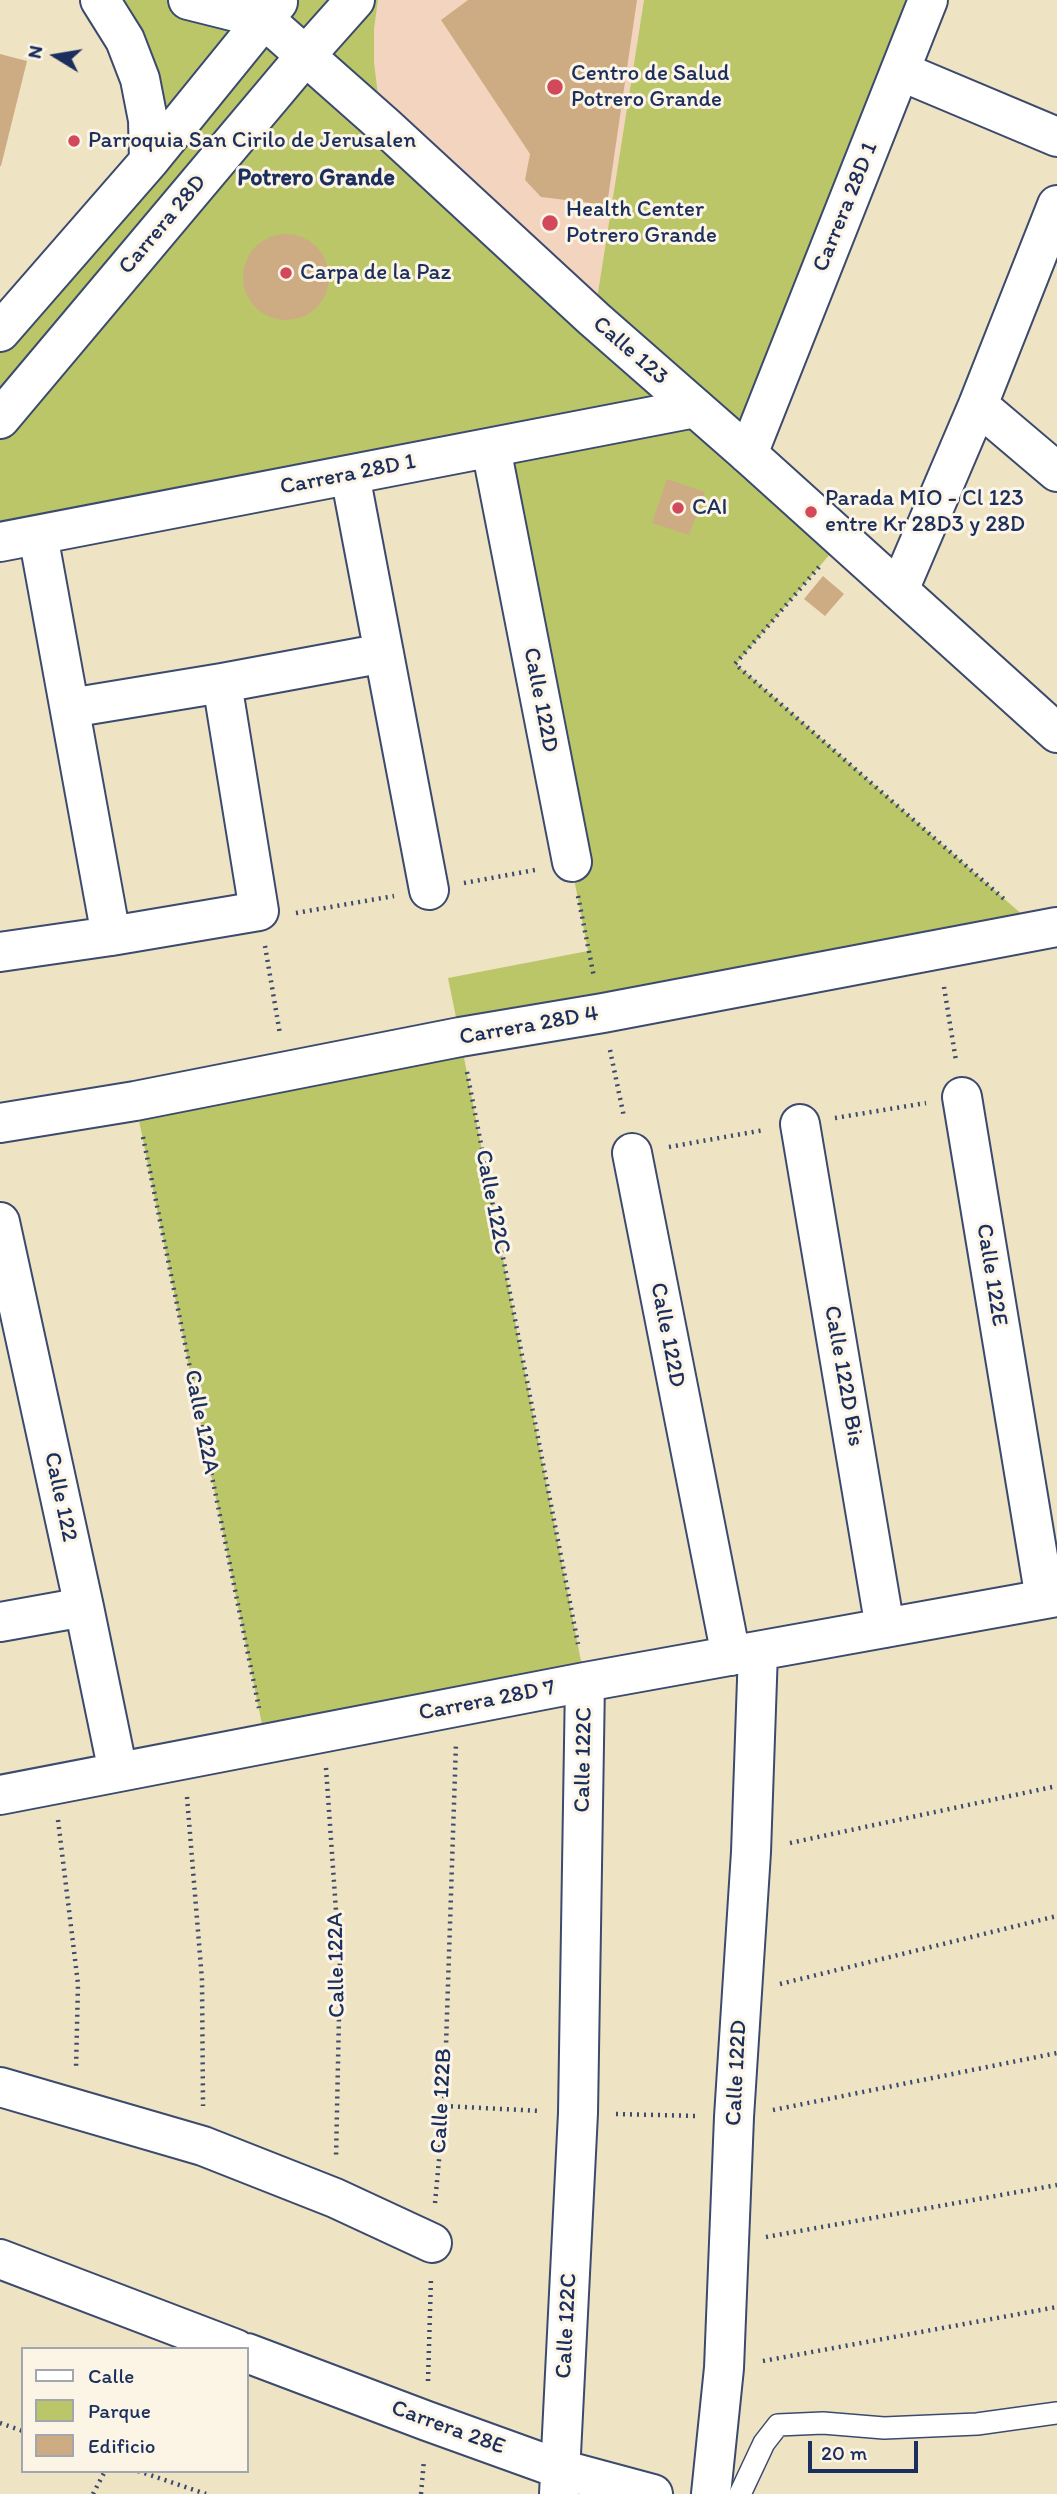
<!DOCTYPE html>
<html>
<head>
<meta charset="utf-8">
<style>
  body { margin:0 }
  #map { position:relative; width:1057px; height:2494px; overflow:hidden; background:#eee3c3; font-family:Itim,sans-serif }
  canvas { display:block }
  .legend { position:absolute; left:21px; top:2347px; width:228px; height:126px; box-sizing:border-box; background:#fcf5e5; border:2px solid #a2a6af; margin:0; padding:9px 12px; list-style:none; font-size:21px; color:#1b2f5e }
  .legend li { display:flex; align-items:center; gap:14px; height:35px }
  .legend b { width:35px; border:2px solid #a2a6af }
  .north { position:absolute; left:21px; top:21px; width:70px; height:70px; -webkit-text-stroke:5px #fcf5e5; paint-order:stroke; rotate:281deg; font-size:19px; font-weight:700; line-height:28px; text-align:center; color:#1b2f5e }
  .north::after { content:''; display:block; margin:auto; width:24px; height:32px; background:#1b2f5e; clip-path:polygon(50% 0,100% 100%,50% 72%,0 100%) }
  .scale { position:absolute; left:808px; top:2441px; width:110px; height:32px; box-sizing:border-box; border:4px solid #1b2f5e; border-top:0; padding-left:9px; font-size:21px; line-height:24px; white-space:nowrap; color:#1b2f5e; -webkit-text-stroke:5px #fcf5e5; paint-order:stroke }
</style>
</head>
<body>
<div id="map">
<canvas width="1057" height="2494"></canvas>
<ul class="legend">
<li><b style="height:9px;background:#fff"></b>Calle</li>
<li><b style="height:19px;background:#bac668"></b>Parque</li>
<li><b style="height:19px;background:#cdac84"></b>Edificio</li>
</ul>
<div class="north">N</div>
<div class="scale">20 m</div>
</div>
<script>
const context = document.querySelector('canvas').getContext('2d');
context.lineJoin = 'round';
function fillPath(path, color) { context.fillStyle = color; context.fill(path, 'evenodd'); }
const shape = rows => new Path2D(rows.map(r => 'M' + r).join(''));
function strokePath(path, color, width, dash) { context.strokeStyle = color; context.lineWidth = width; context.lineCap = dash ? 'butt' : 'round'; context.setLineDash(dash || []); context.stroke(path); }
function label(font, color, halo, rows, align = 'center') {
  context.font = font + ' Itim,sans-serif'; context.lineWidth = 6; context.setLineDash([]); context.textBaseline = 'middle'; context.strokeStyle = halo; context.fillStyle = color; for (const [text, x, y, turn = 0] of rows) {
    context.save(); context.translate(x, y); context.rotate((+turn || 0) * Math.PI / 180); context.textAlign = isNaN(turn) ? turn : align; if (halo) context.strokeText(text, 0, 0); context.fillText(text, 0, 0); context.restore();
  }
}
fillPath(shape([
  [378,0,644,0,594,319,378,95,374,62,374,29]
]), '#f3d4bf');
fillPath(shape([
  [100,0,378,0,374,29,374,62,378,95,594,318,644,0,928,0,748,453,842,540,736,664,1041,931,460,1037,585,1682,266,1744,135,1101,460,1037,448,978,588,951,491,449,0,542,0,307,149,161]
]), '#bac668');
fillPath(shape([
  [468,0,637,0,607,205,541,197,525,180,530,154,441,20],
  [0,54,27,61,1,166,0,166],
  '243 277a43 43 0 1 1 86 0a43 43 0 1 1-86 0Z',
  [667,479,705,492,689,535,652,523],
  [823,576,844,594,825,616,804,599]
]), '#cdac84');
const lane = shape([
  [740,2494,764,2443,778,2425,823,2423,884,2428,977,2424,1057,2413]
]);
const street = shape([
  [900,71,1057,137],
  [978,405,1057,472],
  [491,448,572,862],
  [748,454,928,0],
  [350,475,429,890],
  [38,535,111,936],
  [0,542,695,408],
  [899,590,978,405,1057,205],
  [70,708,222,683,384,653],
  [0,952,111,936,259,911,222,683],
  [962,1097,1045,1599],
  [0,1123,135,1101,460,1037,603,1013,1057,927],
  [800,1124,885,1628],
  [632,1153,731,1656],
  [0,1222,84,1607,118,1772],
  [0,1622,84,1607],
  [0,1795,585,1682,1057,1597],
  [0,2087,203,2146,335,2198,432,2243],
  [0,2259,236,2349],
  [247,2353,427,2421,560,2469,653,2494],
  [559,2494,578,2113,585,1682],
  [711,2494,724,2368,734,2117,751,1852,758,1651]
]);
const secondary = shape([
  [100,0,125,40,140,79,148,120,149,161],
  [188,0,264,19,386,127,594,319,748,454,1057,733],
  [0,332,149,161,278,2],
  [0,419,306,55,355,0]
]);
strokePath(lane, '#3b4a6d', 24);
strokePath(street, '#3b4a6d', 42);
strokePath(secondary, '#3b4a6d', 42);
strokePath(shape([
  [819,567,735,664,1004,899],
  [464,883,535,870],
  [578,896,594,977],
  [296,913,394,896],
  [265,946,280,1034],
  [944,987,956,1061],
  [610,1050,624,1117],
  [467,1072,578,1644],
  [835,1118,926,1103],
  [143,1137,259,1708],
  [669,1147,764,1130],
  [326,1768,340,1968,336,2158],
  [187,1797,202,1980,203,2106],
  [58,1820,78,1984,76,2069],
  [790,1843,1057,1786],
  [780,1984,1057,1916],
  [444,2106,541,2111],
  [773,2110,1057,2053],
  [616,2114,698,2116],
  [435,2203,444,2106,456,1743],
  [766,2237,1057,2185],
  [763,2361,1057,2307],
  [428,2381,431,2278],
  [0,2423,23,2431],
  [138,2471,206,2494],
  [93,2494,105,2471],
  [421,2494,424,2460]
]), '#3b4a6d', 4.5, [2, 5]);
strokePath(lane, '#fff', 21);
strokePath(street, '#fff', 38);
strokePath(secondary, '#fff', 38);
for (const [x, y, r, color] of [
  [555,87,9,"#d1495b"],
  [74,141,7,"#d1495b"],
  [550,223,9,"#d1495b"],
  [286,273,7,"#d1495b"],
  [678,508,7,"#d1495b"],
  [811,512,7,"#d1495b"]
]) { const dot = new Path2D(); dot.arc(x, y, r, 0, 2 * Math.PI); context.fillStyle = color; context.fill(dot); strokePath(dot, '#fcf5e5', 2.5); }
label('23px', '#1b2f5e', '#fcf5e5', [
  ["Centro de Salud",571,74],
  ["Potrero Grande",571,100],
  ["Parroquia San Cirilo de Jerusalen",88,141],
  ["Health Center",566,210],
  ["Potrero Grande",566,236],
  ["Carpa de la Paz",300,273],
  ["Parada MIO - Cl 123",825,499],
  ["entre Kr 28D3 y 28D",825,525],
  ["CAI",692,508]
], 'left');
label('23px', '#1b2f5e', '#fcf5e5', [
  ["Carrera 28D 1",846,207,-68],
  ["Carrera 28D",163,225,-50],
  ["Calle 123",630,351,41],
  ["Carrera 28D 1",348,475,-11],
  ["Calle 122D",540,700,79],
  ["Carrera 28D 4",529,1026,-10],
  ["Calle 122C",492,1202,79],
  ["Calle 122E",991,1275,81],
  ["Calle 122D",667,1335,79],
  ["Calle 122D Bis",843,1376,80],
  ["Calle 122A",201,1422,79],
  ["Calle 122",60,1497,78],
  ["Carrera 28D 7",487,1701,-11],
  ["Calle 122C",584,1760,-89],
  ["Calle 122A",337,1965,-91],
  ["Calle 122D",737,2073,-87],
  ["Calle 122B",442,2101,-87],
  ["Calle 122C",567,2326,-87],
  ["Carrera 28E",448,2428,20]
]);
label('bold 24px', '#1b2f5e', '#fcf5e5', [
  ["Potrero Grande",316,179]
]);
</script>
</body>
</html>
